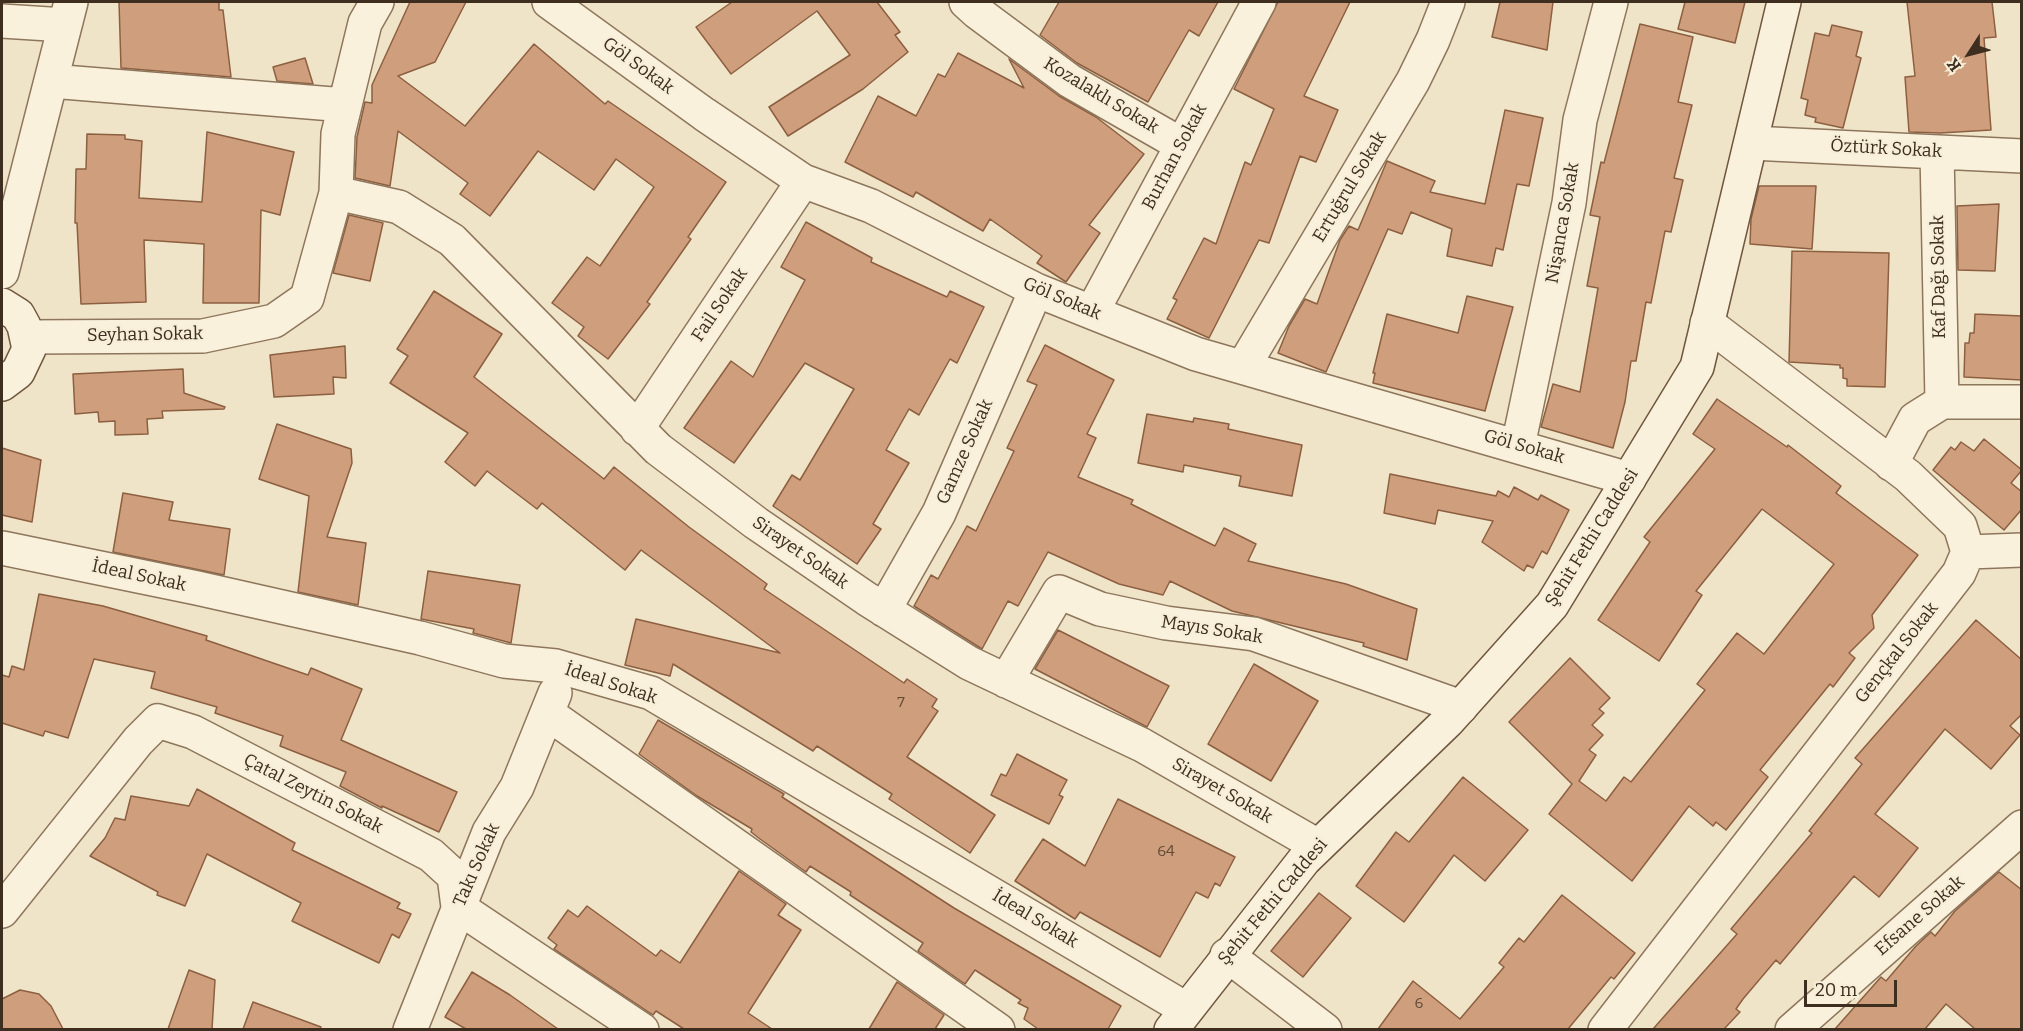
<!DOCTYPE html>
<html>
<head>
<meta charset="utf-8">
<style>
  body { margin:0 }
  #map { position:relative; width:2023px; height:1031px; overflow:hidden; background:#f0e4c8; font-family:Bitter,serif }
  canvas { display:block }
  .frame { position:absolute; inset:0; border:3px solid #3d2e20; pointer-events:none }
  .north { position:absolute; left:1939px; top:24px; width:60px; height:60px; -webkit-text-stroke:4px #f7eed8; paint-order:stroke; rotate:234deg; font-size:16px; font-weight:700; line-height:24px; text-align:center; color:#3d2e20 }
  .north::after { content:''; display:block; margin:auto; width:21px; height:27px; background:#3d2e20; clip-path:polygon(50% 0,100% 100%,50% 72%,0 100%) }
  .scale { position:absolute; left:1804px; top:980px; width:93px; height:27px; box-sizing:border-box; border:3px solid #3d2e20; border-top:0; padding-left:8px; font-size:18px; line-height:21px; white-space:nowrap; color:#3d2e20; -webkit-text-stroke:4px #f7eed8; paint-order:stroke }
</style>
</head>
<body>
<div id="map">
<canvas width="2023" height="1031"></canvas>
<div class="frame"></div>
<div class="north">K</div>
<div class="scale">20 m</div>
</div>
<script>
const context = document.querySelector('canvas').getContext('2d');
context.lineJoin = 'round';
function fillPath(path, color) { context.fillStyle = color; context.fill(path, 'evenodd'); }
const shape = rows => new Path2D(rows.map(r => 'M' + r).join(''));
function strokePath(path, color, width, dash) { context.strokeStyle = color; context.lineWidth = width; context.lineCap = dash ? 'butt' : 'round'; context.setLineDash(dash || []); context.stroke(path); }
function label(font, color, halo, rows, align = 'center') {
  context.font = font + ' Bitter,serif'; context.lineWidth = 4.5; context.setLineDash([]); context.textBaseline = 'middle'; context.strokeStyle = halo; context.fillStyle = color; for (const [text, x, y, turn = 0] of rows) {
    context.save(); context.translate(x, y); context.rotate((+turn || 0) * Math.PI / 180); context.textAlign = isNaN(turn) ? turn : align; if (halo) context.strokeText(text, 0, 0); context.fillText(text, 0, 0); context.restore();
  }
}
const building = shape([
  [119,2,219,2,219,10,223,10,231,77,121,68,119,2],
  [410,2,466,2,435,62,398,76,465,126,534,44,605,104,608,101,726,182,688,237,691,239,647,302,650,304,608,359,578,336,584,327,552,303,587,257,600,266,654,187,616,159,594,190,538,151,490,216,460,194,468,183,398,131,390,186,355,178,357,137,365,102,372,103,372,85,410,2],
  [732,2,877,2,900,32,895,35,908,52,863,89,788,136,769,107,850,55,817,11,731,74,696,27,732,2],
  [1059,2,1218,2,1199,36,1189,30,1148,102,1077,63,1040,35,1059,2],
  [1278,2,1350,2,1304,96,1338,110,1316,162,1300,156,1269,243,1259,240,1209,338,1167,319,1177,300,1173,298,1204,238,1216,244,1245,162,1251,165,1274,109,1234,89,1278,2],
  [1500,2,1553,2,1547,50,1492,37,1500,2],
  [1685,2,1745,2,1735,43,1678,29,1685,2],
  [1907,2,1992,2,1996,37,1984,38,1991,130,1940,133,1909,132,1905,77,1915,76,1907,2],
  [1640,24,1693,37,1678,102,1692,105,1674,178,1683,180,1671,232,1665,231,1651,303,1646,302,1636,361,1631,361,1625,402,1613,448,1541,427,1553,384,1580,392,1598,288,1587,286,1600,217,1590,215,1601,162,1604,163,1640,24],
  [1832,25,1862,32,1856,56,1861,58,1843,128,1815,122,1816,118,1805,115,1808,100,1801,98,1815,33,1829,36,1832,25],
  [958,53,1024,88,1009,59,1059,96,1096,117,1144,154,1089,225,1100,233,1066,282,1037,263,1042,256,990,219,983,231,916,192,913,197,845,162,878,96,916,116,938,74,945,77,958,53],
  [305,58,313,84,277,81,273,67,305,58],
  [1505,110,1543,118,1529,186,1517,184,1503,250,1496,248,1492,266,1447,256,1452,229,1411,212,1402,234,1388,229,1326,372,1278,353,1289,326,1305,299,1317,304,1340,240,1349,226,1358,230,1387,161,1435,181,1430,192,1485,204,1505,110],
  [207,132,294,152,280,215,261,210,259,303,203,303,204,244,144,240,146,302,81,304,77,223,75,223,76,169,86,169,87,134,125,135,125,139,142,141,139,198,202,202,207,132],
  [1759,186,1816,186,1812,249,1750,244,1751,219,1759,186],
  [1999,204,1995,271,1958,270,1957,206,1999,204],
  [349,215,383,223,370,281,333,273,349,215],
  [806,222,872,258,871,262,947,297,950,291,984,307,957,363,950,359,919,415,909,409,886,450,909,463,873,524,881,529,857,564,773,506,792,475,800,480,854,389,805,363,734,463,684,428,731,361,753,377,805,280,781,267,806,222],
  [1792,251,1889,253,1885,387,1847,386,1847,379,1843,378,1843,368,1840,368,1840,365,1789,362,1792,251],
  [434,291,502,334,474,377,604,479,614,467,689,527,767,584,764,589,904,683,907,679,937,699,932,707,938,711,907,757,995,815,970,853,889,799,892,794,817,746,813,751,673,664,670,676,625,665,636,619,780,653,641,550,625,570,542,503,537,509,487,471,475,486,445,462,468,433,390,383,408,356,397,349,434,291],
  [1467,296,1513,307,1485,411,1373,383,1375,373,1373,373,1387,314,1458,333,1467,296],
  [1975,314,2022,316,2022,380,1964,377,1965,343,1969,343,1970,333,1974,333,1975,314],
  [1045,345,1114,380,1087,434,1096,438,1078,477,1133,500,1131,504,1215,546,1224,528,1256,544,1248,561,1346,584,1417,609,1407,660,1363,646,1364,643,1232,611,1170,581,1163,595,1119,584,1048,552,1018,606,1008,601,982,649,914,606,931,575,938,579,967,526,976,531,1014,451,1007,448,1037,385,1027,381,1045,345],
  [345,346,346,378,333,377,334,394,274,397,270,355,345,346],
  [183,369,184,393,225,407,224,409,162,411,163,418,147,419,148,434,115,435,115,421,99,422,98,412,75,414,73,374,183,369],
  [1717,399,1787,447,1788,445,1841,486,1836,493,1918,555,1872,615,1874,628,1849,653,1855,658,1833,687,1830,684,1760,770,1768,777,1726,830,1716,822,1713,826,1689,806,1632,881,1549,814,1572,784,1509,722,1570,658,1610,698,1599,709,1604,713,1592,725,1603,735,1589,750,1596,755,1579,781,1606,801,1624,777,1631,782,1705,690,1697,684,1737,633,1764,654,1834,564,1762,509,1696,591,1702,595,1659,661,1598,620,1650,542,1644,537,1715,449,1693,434,1717,399],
  [1147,414,1193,422,1194,418,1229,424,1228,429,1302,445,1292,496,1239,486,1241,476,1184,465,1183,472,1138,463,1147,414],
  [277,424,351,449,352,463,327,537,366,543,358,605,298,592,309,496,259,479,277,424],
  [1984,439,2022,470,2011,483,2022,492,2022,509,2004,530,1933,470,1951,447,1955,450,1961,442,1974,451,1984,439],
  [2,448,41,460,32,522,2,515,2,448],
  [1390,474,1496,496,1498,491,1509,497,1514,487,1538,500,1541,495,1569,510,1547,554,1542,551,1533,568,1527,565,1524,571,1482,542,1493,521,1438,510,1435,524,1384,513,1390,474],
  [123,493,173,502,169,520,230,529,224,575,113,552,123,493],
  [428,571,520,585,511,643,473,633,474,629,421,619,428,571],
  [39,594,103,606,207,636,206,640,308,675,311,668,362,689,341,740,457,792,439,832,382,806,382,808,340,786,346,772,280,746,283,736,215,713,217,707,151,688,155,672,94,659,68,738,45,731,43,736,2,723,2,675,9,677,12,666,24,670,39,594],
  [1976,620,2022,660,2022,714,2010,726,2020,735,1991,769,1945,729,1875,814,1918,848,1879,897,1854,876,1780,964,1776,960,1743,999,1736,1009,1740,1012,1724,1029,1653,1029,1737,934,1731,929,1812,833,1809,831,1862,764,1855,758,1976,620],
  [1058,630,1169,686,1147,727,1035,669,1058,630],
  [1254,664,1318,701,1271,781,1208,744,1254,664],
  [658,720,784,794,782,797,954,908,1121,1006,1108,1029,1038,1029,1024,1019,1028,1008,1018,1003,1021,1000,975,970,965,984,918,951,923,943,850,895,851,892,810,866,806,872,760,839,751,832,752,829,697,796,639,754,658,720],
  [1017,754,1067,780,1059,795,1063,797,1049,824,991,795,1001,774,1006,776,1017,754],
  [1463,777,1528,830,1485,881,1454,855,1404,922,1356,886,1396,832,1409,842,1463,777],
  [197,789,295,843,292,850,400,903,397,908,411,914,399,938,392,934,379,963,292,921,301,903,207,854,185,906,157,895,158,892,90,856,105,838,115,818,125,820,131,796,189,806,197,789],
  [1118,799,1235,857,1220,886,1215,883,1208,898,1196,892,1160,957,1080,912,1075,919,1015,881,1043,839,1085,866,1118,799],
  [739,871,786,904,778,915,801,930,748,1013,772,1029,684,1029,656,1011,653,1015,554,949,557,945,548,938,568,910,578,917,587,906,656,956,661,950,680,963,739,871],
  [1999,872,2022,890,2022,1029,1975,1029,1946,1004,1925,1029,1835,1029,1881,977,1886,981,1916,946,1931,932,1935,936,1955,911,1999,872],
  [1319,893,1351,918,1303,977,1271,951,1319,893],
  [1562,895,1635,953,1614,979,1611,977,1568,1029,1378,1029,1413,981,1460,1019,1504,967,1499,963,1519,938,1524,942,1562,895],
  [189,970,215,980,212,1029,168,1029,189,970],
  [472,972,510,995,558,1029,466,1029,445,1017,472,972],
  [897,982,944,1015,935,1029,869,1029,897,982],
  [20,990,39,994,51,1006,63,1029,2,1029,2,999,20,990],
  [253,1002,321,1027,320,1029,243,1029,253,1002]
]);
fillPath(building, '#cf9f7d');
strokePath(building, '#8d5f41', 1.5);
const street = shape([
  [549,2,704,114,803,181,871,206,1036,290,1196,354,1629,479],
  [966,2,977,12,1070,81,1182,145],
  [2,21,65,25],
  [51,81,345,105],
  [1751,143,2022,156],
  [1937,152,1942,402],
  [336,193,399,207,452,240,658,449,756,523,867,599,969,663,1142,745,1318,846],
  [2,272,71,2],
  [1092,312,1259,2],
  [28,337,203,336,274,321,307,298,336,193,338,134,365,23,377,2],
  [1243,367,1413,81,1433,40,1448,2],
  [637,429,803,181],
  [1518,446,1569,203,1580,120,1611,2],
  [1891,464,1915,419,1942,402,2022,402],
  [2,548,197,588,420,638,504,661,556,666,651,693,1186,1009],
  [1968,552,2022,550],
  [884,610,939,513,1036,290],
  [1006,681,1059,592,1100,609,1166,623,1254,634,1461,707],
  [547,713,998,1030],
  [2,911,138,741,158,721,193,732,431,855,454,876,458,907,642,1030],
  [1227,955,1325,1030],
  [410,1030,489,832,517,787,555,693],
  [1605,1030,1959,573,1968,552,1960,526,1908,476,1707,323],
  [1792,1030,2022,827]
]);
const secondary = shape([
  [2,305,18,315,24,326,29,349,18,372,2,384],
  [1171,1030,1304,860,1448,721,1552,605,1697,367,1784,2]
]);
strokePath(street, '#8d765c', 36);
strokePath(secondary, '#6f573f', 36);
strokePath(street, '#faf1dc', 33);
strokePath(secondary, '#faf1dc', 33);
label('15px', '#624a37', null, [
  ["7",901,703],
  ["64",1166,852],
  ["6",1419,1004]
]);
label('18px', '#3d2e20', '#f7eed8', [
  ["Göl Sokak",638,66,36],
  ["Kozalaklı Sokak",1101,96,31],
  ["Öztürk Sokak",1886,149,3],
  ["Burhan Sokak",1175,157,-62],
  ["Ertuğrul Sokak",1350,187,-59],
  ["Nişanca Sokak",1563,223,-80],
  ["Kaf Dağı Sokak",1939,277,-91],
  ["Göl Sokak",1062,299,23],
  ["Fail Sokak",720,305,-56],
  ["Seyhan Sokak",145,335,-1],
  ["Göl Sokak",1524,447,16],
  ["Gamze Sokak",965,452,-66],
  ["Şehit Fethi Caddesi",1592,538,-58],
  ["Sirayet Sokak",800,553,35],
  ["İdeal Sokak",139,576,12],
  ["Mayıs Sokak",1212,630,9],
  ["Gençkal Sokak",1897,653,-52],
  ["İdeal Sokak",611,684,18],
  ["Sirayet Sokak",1222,791,30],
  ["Çatal Zeytin Sokak",313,794,27],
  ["Takı Sokak",477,865,-66],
  ["Şehit Fethi Caddesi",1273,902,-50],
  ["Efsane Sokak",1920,916,-41],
  ["İdeal Sokak",1035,919,31]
]);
</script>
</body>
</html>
